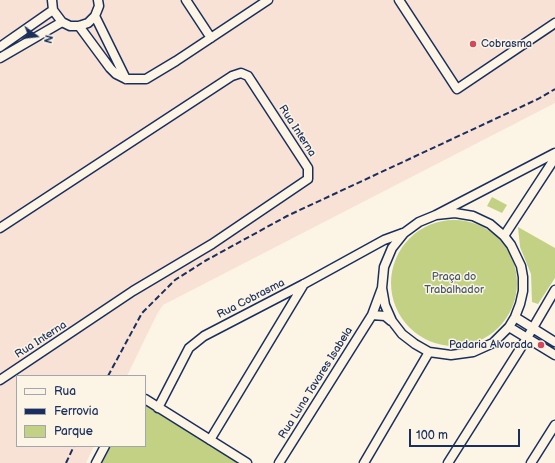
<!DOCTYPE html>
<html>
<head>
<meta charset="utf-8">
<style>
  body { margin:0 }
  #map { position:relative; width:555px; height:463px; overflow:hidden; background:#fcf5e5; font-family:"Balsamiq Sans",sans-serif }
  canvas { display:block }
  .legend { position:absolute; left:16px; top:375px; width:130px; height:72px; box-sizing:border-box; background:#fcf5e5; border:1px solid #a2a6af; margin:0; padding:5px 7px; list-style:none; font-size:12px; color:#1b2f5e }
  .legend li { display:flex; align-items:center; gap:8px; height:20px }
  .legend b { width:20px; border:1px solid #a2a6af }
  .north { position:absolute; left:16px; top:16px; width:40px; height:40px; -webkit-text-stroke:3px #fcf5e5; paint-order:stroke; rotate:105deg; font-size:11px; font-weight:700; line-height:16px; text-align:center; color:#1b2f5e }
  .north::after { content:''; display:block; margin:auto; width:14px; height:18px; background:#1b2f5e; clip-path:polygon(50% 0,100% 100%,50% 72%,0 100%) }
  .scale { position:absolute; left:409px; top:429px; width:111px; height:18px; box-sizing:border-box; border:2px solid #1b2f5e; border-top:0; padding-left:5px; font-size:12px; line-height:14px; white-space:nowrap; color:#1b2f5e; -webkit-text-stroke:3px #fcf5e5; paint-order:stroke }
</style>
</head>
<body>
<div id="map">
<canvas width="555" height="463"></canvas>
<ul class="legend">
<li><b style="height:5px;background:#fcf5e5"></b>Rua</li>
<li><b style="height:5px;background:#1b2f5e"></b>Ferrovia</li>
<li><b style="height:11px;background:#c3d185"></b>Parque</li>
</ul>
<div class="north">N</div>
<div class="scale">100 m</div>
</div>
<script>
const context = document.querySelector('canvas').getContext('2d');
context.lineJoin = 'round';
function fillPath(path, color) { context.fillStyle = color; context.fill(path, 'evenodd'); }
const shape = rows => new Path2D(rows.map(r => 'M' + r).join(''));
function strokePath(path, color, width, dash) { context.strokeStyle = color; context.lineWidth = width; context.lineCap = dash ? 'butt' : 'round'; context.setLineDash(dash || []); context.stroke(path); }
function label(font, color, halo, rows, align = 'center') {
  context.font = font + ' "Balsamiq Sans",sans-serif'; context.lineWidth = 3; context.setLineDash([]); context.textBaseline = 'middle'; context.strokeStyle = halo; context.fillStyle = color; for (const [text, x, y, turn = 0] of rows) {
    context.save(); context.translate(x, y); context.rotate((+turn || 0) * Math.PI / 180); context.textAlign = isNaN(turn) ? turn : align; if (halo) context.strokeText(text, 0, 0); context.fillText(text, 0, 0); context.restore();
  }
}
fillPath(shape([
  [0,0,555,0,555,103,163,305,157,314,127,376,17,376,17,446,94,446,86,463,0,463]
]), '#f8e2d5');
fillPath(shape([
  [492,197,507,205,502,213,487,206],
  '391 283a63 63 0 1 1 126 0a63 63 0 1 1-126 0Z',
  [518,227,555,248,555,278,538,304,532,302,531,274,520,247],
  [145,405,235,459,237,463,102,463,111,446,145,446]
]), '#c3d185');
const minor = shape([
  [52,0,53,10,62,22,70,26,79,26,88,23,95,16,99,6,98,0],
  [186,0,211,38],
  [399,0,457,89,555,23],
  [95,16,126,79],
  [79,26,110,68,116,74,126,79,146,79,176,61,268,0],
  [0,47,53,10],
  [0,58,62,22],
  [436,215,455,213,473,216,490,224,504,236,511,245,521,266,523,277,523,291,520,304,515,317,509,327,493,343,473,352,451,355,429,352,415,344,402,334,392,321,385,305,382,288,384,267,392,248,404,233,419,222,436,215,555,153],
  [0,228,232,76,241,73,248,76,308,168,308,179,212,244,133,291,0,380],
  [504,236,555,158],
  [372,315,385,316,391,321],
  [515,317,555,342],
  [509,327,555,355],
  [145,399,247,463],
  [158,408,189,348,204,336,304,284,384,240,403,233],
  [210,440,304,284],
  [96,463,105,446],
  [279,463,372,315,382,288],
  [364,463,429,352],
  [448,463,527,338,555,290],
  [531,463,555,425]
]);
strokePath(minor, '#1b2f5e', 11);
strokePath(minor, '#fcf5e5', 8);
strokePath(shape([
  [108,376,142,313,175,280,205,261,287,216,538,99,555,89],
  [66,463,74,446]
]), '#1b2f5e', 2, [6, 3]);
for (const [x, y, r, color] of [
  [473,44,4,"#d1495b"],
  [541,345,4,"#d1495b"]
]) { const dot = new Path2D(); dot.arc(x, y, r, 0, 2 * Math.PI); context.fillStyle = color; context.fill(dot); strokePath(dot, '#fcf5e5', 1.5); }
label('11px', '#1b2f5e', '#fcf5e5', [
  ["Cobrasma",481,44],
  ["Padaria Alvorada",533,345,"right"]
], 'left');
label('11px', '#1b2f5e', '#fcf5e5', [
  ["Rua Interna",297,131,57],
  ["Rua Cobrasma",251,299,-27],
  ["Rua Interna",41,340,-33],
  ["Rua Luna Tavares Isabela",316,383,-58]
]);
label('11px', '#455868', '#fcf5e5', [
  ["Praça do",454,277],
  ["Trabalhador",454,290]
]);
</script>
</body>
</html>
